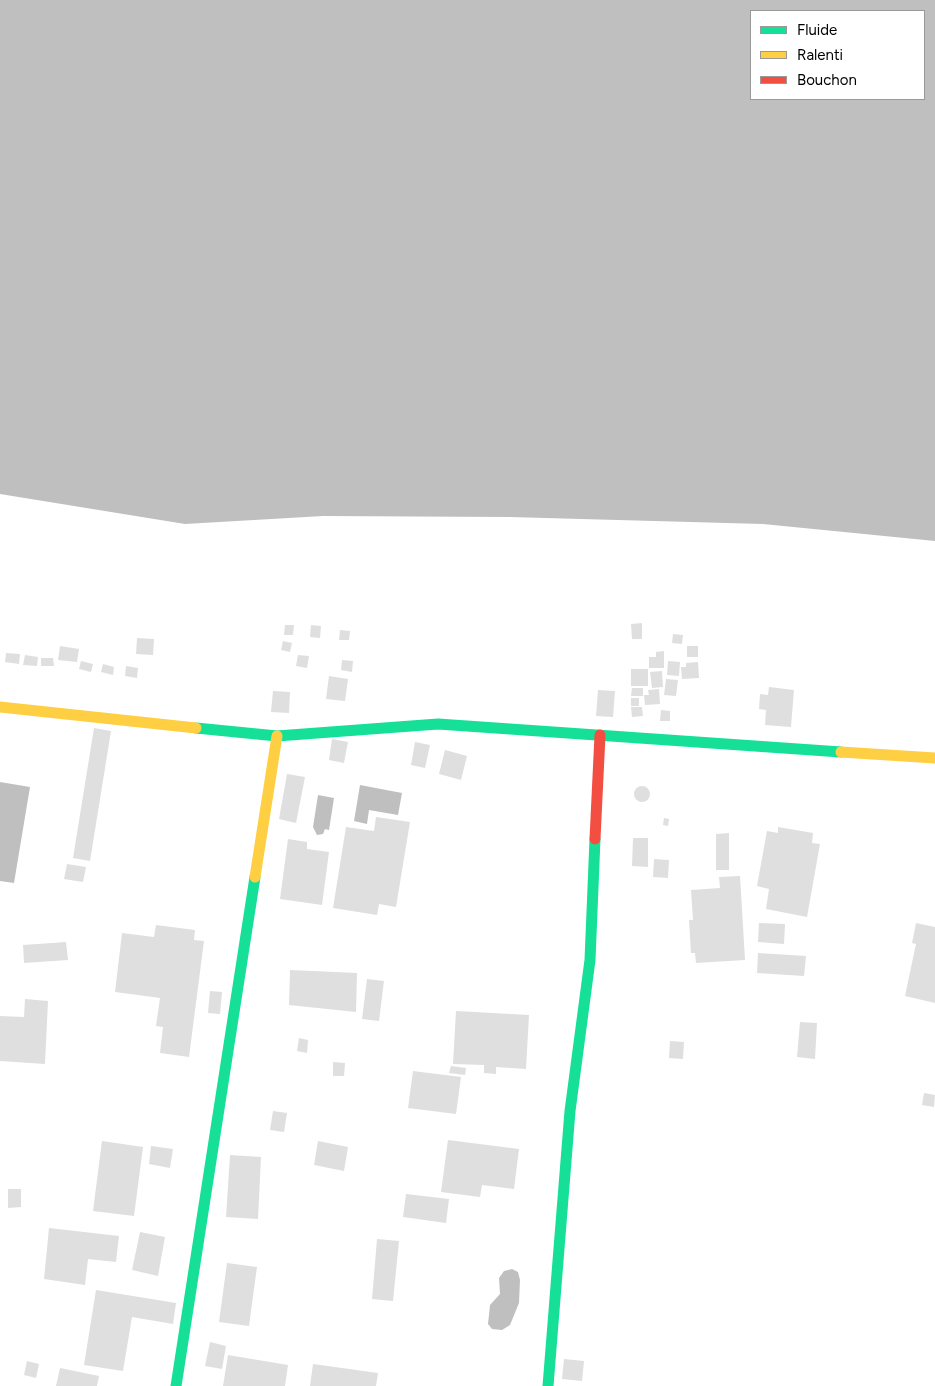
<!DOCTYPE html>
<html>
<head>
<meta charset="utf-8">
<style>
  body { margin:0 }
  #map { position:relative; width:935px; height:1386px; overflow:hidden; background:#fff; font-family:Figtree,sans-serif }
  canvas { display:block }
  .legend { position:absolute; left:750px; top:10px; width:175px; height:90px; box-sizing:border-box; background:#fff; border:1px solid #999; margin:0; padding:6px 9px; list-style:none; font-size:15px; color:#000 }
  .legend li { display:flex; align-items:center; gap:10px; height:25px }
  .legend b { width:25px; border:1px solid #999 }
</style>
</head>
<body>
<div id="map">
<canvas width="935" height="1386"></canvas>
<ul class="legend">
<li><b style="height:6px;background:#16e098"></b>Fluide</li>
<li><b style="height:6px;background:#ffcf43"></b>Ralenti</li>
<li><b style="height:6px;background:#f24e42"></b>Bouchon</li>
</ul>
</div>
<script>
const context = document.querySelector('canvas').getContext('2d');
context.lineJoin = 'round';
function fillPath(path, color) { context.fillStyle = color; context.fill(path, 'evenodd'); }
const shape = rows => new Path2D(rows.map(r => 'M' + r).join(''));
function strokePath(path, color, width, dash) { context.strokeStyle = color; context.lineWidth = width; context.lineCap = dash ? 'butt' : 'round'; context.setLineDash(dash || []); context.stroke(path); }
fillPath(shape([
  [0,0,935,0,935,541,763,524,509,517,323,516,185,524,0,494],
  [751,11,924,11,924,99,751,99],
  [0,782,30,787,14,883,0,881],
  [360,785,402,793,398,815,369,810,367,824,354,821],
  [318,795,334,798,329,830,325,829,323,834,317,835,313,827],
  [512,1269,518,1272,520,1280,519,1303,510,1325,502,1330,492,1329,488,1324,490,1305,500,1294,499,1278,504,1271]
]), '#bfbfbf');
fillPath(shape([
  [642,623,642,639,632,639,631,624],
  [285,625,294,625,293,635,284,635],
  [311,625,321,626,320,638,310,637],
  [340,630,350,631,349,640,339,640],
  [673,634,683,635,682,644,672,643],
  [137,638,154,639,153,655,136,654],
  [283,641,292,643,290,652,281,650],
  [60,646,79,649,77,662,58,660],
  [687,646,698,646,698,657,687,657],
  [664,651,664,668,649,668,649,657,656,657,656,652],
  [6,653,20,654,19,664,5,662],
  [25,655,38,657,37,666,23,665],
  [298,655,309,656,307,668,296,666],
  [41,658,53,658,54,666,41,666],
  [342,660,353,661,352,672,341,670],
  [81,661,93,664,91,672,79,669],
  [668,661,680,662,679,676,667,675],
  [698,662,699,678,682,679,681,667,686,667,686,663],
  [103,664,114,667,113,675,101,672],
  [126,666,138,668,137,678,125,676],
  [631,669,648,669,648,686,631,686],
  [662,671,663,687,652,688,650,672],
  [329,676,348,679,345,701,326,699],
  [666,679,678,680,676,696,664,695],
  [769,687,794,690,791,727,765,725,766,710,759,709,760,694,768,695],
  [632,688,643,688,643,696,631,696],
  [659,689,660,704,645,705,644,695,649,695,648,690],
  [598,690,615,691,613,717,596,716],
  [273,691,290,692,289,713,271,712],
  [631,698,639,698,639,706,631,706],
  [631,707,642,707,643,716,632,717],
  [661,710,670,711,670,721,660,721],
  [94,728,111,731,90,861,73,858],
  [332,739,348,742,344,763,329,760],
  [415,742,430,745,425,768,411,765],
  [445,750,467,756,461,780,439,774],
  [287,774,305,777,296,823,279,819],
  '634 794a8 8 0 1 1 16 0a8 8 0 1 1-16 0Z',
  [376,817,410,822,396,907,379,904,377,915,333,908,346,827,374,831],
  [664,818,669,819,668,826,663,825],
  [778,827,813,833,812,843,820,844,807,917,766,909,769,889,757,886,767,831,778,833],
  [729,833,729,870,716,870,716,834],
  [633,838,648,838,648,867,632,866],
  [288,839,307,842,307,849,329,852,322,905,280,899],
  [654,859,669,860,668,878,653,877],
  [67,864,86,867,83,882,64,879],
  [740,876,745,960,696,963,695,953,691,953,689,920,693,920,691,890,720,888,719,877],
  [759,923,785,924,784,944,758,942],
  [916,923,935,927,935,1003,905,996,916,944,912,943],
  [156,925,195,930,194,940,204,941,189,1057,160,1053,163,1027,156,1026,160,998,115,992,122,933,154,937],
  [66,942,68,960,24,963,23,945],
  [758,953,806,956,804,976,757,973],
  [290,970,357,973,356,1012,289,1005],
  [367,979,384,981,379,1021,362,1019],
  [210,991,222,992,220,1014,208,1013],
  [25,999,48,1001,45,1064,0,1061,0,1016,24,1017],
  [456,1011,529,1015,526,1069,496,1067,496,1074,484,1073,484,1065,453,1064],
  [800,1022,817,1023,815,1059,797,1057],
  [299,1038,308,1040,307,1053,297,1051],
  [670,1041,684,1042,683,1059,669,1058],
  [333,1062,345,1063,344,1076,333,1076],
  [451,1066,466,1068,465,1075,449,1073],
  [413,1071,461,1077,456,1114,408,1108],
  [924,1093,935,1095,934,1107,922,1105],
  [273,1111,287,1113,284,1132,270,1130],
  [448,1140,519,1149,514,1189,482,1185,480,1197,441,1192],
  [102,1141,143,1147,134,1216,93,1211],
  [318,1141,348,1147,344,1171,314,1165],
  [151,1146,173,1149,170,1168,149,1164],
  [230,1155,261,1157,258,1219,226,1217],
  [8,1189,21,1189,21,1207,8,1208],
  [406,1194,449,1199,446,1223,403,1217],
  [49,1228,119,1236,116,1262,88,1259,85,1285,44,1279],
  [140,1232,165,1237,158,1276,132,1270],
  [377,1239,399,1241,393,1301,372,1299],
  [227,1263,257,1267,249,1326,219,1322],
  [96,1290,176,1303,173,1324,132,1317,123,1371,84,1365],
  [210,1342,226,1346,222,1369,205,1366],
  [228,1355,288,1365,285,1386,223,1386],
  [564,1359,584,1361,582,1381,562,1379],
  [27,1361,39,1364,36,1378,24,1375],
  [313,1364,378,1373,376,1386,310,1386],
  [60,1368,99,1376,97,1386,56,1386]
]), '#dfdfdf');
strokePath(shape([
  [196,728,277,736,438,724,841,752],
  [176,1386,255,877],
  [548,1386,570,1111,590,960,595,839]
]), '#16e098', 11);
strokePath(shape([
  [0,707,196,728],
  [841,752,935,758],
  [255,877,277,736]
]), '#ffcf43', 11);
strokePath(shape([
  [595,839,600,735]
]), '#f24e42', 11);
</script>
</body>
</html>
